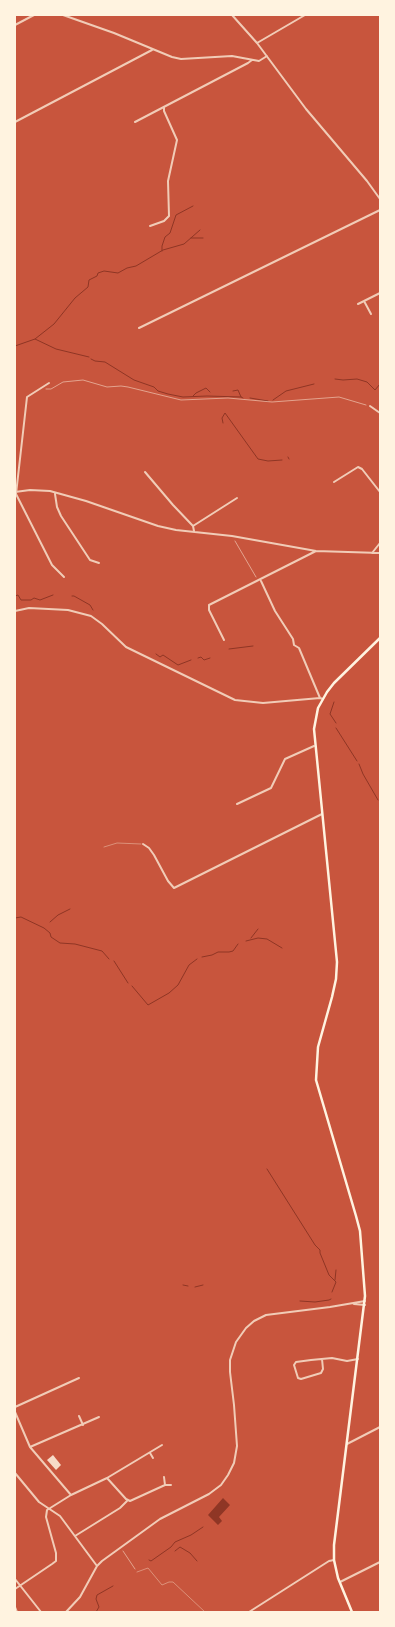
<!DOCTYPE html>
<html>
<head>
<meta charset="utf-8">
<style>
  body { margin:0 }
  #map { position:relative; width:395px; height:1627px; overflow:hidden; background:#c8553d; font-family:"Fira Sans",sans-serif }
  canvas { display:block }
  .frame { position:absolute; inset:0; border:16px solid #fff3e0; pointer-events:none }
</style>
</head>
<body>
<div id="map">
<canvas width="395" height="1627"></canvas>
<div class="frame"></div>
</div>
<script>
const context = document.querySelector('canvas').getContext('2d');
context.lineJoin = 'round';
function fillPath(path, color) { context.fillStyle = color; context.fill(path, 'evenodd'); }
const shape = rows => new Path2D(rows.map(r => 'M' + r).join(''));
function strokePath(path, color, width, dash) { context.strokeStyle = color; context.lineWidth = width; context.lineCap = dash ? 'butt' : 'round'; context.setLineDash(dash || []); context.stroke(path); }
fillPath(shape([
  [223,1498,230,1505,219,1517,222,1521,218,1525,208,1515]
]), '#8f3625');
strokePath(shape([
  [191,238,203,238],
  [162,251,162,246,165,237,170,233,176,215,193,206],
  [35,339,54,324,75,298,88,287,89,280,97,276,98,273,104,271,118,273,127,268,136,266,163,250,184,244,200,230],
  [15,346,35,339,56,349,89,357],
  [91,359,95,361,105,362,134,380,154,387,158,391,168,394,183,397,207,396,241,397],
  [335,379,343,380,357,379,367,382,375,390,380,384],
  [233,391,238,390,241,397,243,398],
  [193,396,196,393,206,388,210,392],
  [250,398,268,401],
  [273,400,286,391,314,384],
  [223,423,222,418,225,413,258,459,268,461,282,460],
  [288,457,289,459],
  [15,596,18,595,21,600,31,600,34,598,40,600,53,595],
  [72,596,74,596,90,605,93,610],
  [229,649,253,646],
  [156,654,160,657,163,655,178,665,191,660],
  [198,658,201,657,204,660,210,658],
  [334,702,330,714,336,723],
  [336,728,357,761],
  [359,764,363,774,378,800],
  [15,918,21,917,44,928,50,933,51,937,60,943,75,944,102,951,109,959],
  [50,922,58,915,70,909],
  [251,938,258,929],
  [246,941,258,938,267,939,282,948],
  [202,957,212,955,218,952,229,952,233,951,238,944],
  [114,961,128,983],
  [132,986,148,1005,169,993,178,985,189,965,197,959],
  [267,1169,315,1245,320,1250,320,1253,329,1275,336,1282,332,1292],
  [335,1280,336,1270],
  [183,1285,188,1286],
  [195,1287,203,1285],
  [300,1301,315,1302,329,1300,331,1299],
  [175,1551,180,1547,190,1553,197,1561],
  [149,1560,151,1561,171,1547,175,1542,191,1535,203,1527],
  [96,1612,99,1607,96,1599,97,1595,113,1586]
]), '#8f3625', 1);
fillPath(shape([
  [53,1455,61,1465,56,1470,47,1460]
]), '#f7dbc8');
strokePath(shape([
  [46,389,51,389,63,382,83,380,107,387,121,386,128,387,181,400,228,398,272,402,339,397,366,405],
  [235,541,256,577],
  [123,1551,135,1569]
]), '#fff3e0', 0.5);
strokePath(shape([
  [104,847,117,843,141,844],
  [137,1572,148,1568,162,1585,169,1582,173,1582,205,1612]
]), '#f1ccb7', 0.5);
strokePath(shape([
  [63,15,114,33,172,57,181,59,232,56,259,61,267,56],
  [232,15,257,43,306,109,367,181,380,199],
  [15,25,34,15],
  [257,43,305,15],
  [15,122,152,50],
  [135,122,248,63,252,60],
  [150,226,164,221,169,216,168,181,177,140,164,111,164,107],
  [358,304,364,301],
  [371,314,364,301,380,293],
  [139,328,380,210],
  [49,383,27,397,16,494,52,565,64,577],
  [370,406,380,413],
  [145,472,173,505,193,526,194,531],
  [334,482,358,467,362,469,380,492],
  [15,492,30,490,50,491,86,501,158,526,176,530,232,536,316,551,380,553],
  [55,494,57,507,61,516,90,560,99,563],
  [193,526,237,498],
  [372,553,380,543],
  [261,581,275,611,293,639,294,645,299,648,320,698],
  [15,611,29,608,68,610,91,616,102,624,126,647,235,700,263,703,320,698,323,699],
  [224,640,209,610,209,605,316,551],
  [237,804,271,788,285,759,314,746],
  [143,844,149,848,154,855,168,881,174,888,322,814],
  [354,1304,365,1305],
  [322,1359,323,1369,321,1373,301,1379,298,1378,294,1365,296,1362,311,1360,332,1358,347,1361,358,1359],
  [15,1407,79,1378],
  [15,1412,30,1447,71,1495],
  [79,1416,83,1425],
  [347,1444,380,1427],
  [30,1447,99,1417],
  [150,1453,153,1458],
  [15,1473,39,1502,60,1516,97,1566],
  [107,1478,126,1499,130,1501,165,1485,164,1477],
  [165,1485,171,1485],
  [75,1536,120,1508,127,1501],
  [15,1579,41,1612],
  [340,1582,380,1562],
  [15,1589,52,1564,56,1561,56,1553,46,1517,47,1510,71,1495,107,1478,162,1445],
  [15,1607,17,1612],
  [66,1612,80,1597,97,1566,102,1561,160,1519,209,1494,221,1485,228,1475,234,1463,237,1446,234,1405,230,1372,230,1360,236,1342,246,1328,254,1321,266,1315,330,1307,365,1301],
  [249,1612,329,1561,334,1560]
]), '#f1ccb7', 2);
strokePath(shape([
  [352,1612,338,1578,334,1560,334,1545,365,1296,360,1231,356,1216,316,1080,318,1047,332,997,336,979,337,962,314,729,318,708,327,692,334,683,380,638]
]), '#fff3e0', 2.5);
</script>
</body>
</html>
